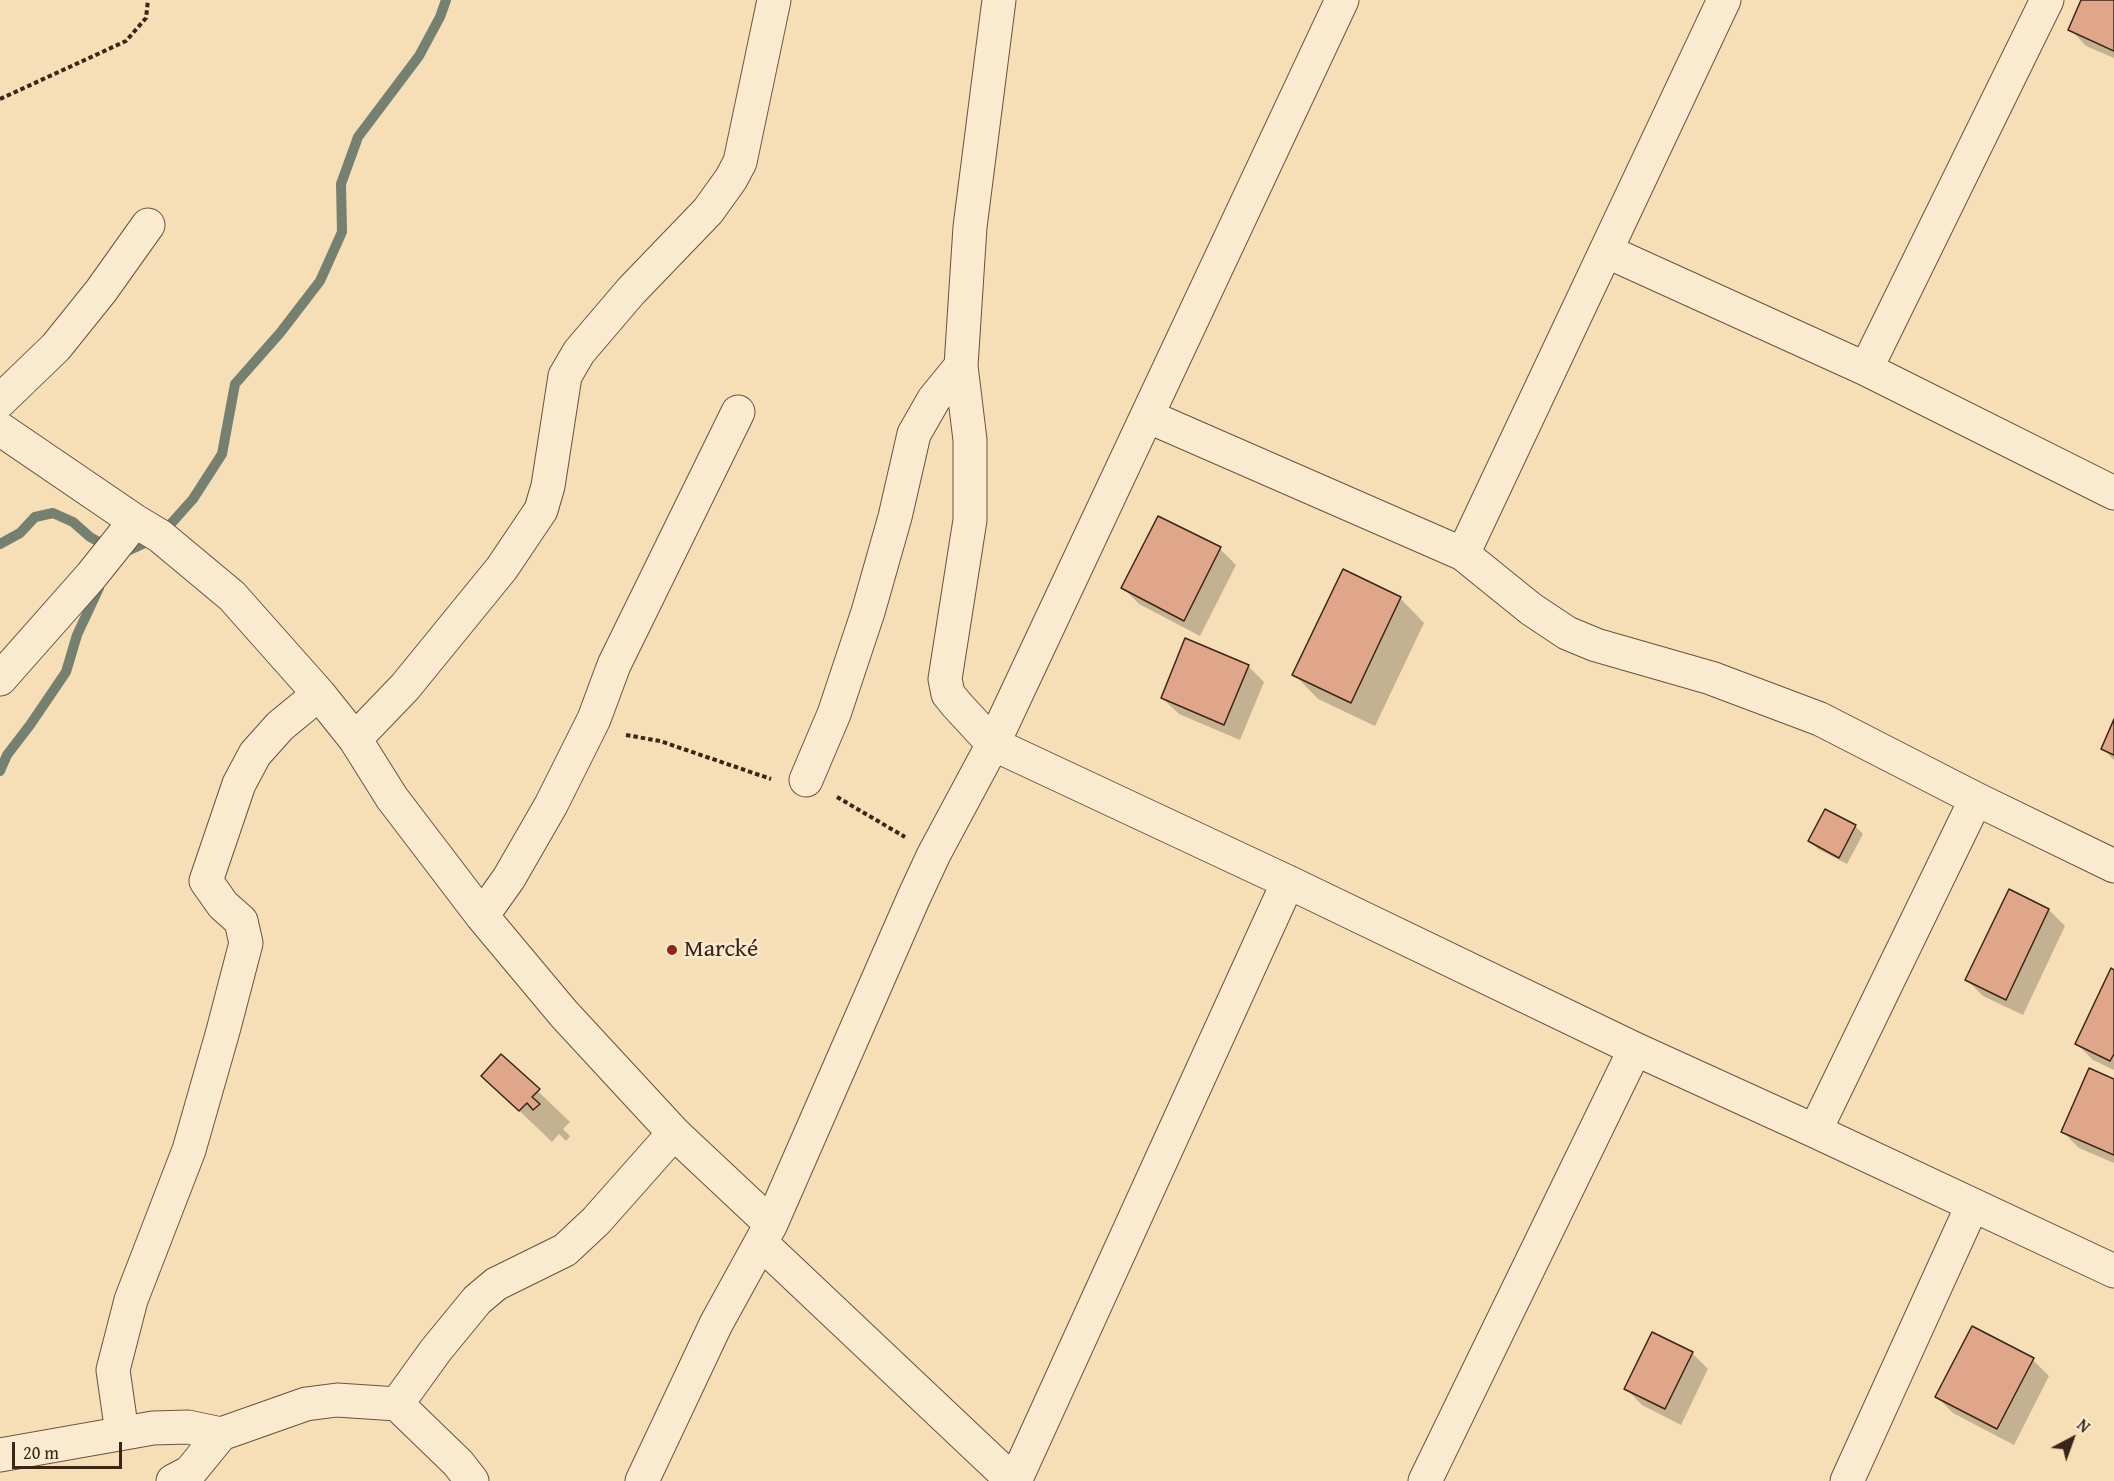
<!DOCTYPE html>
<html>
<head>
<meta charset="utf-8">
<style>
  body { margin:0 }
  #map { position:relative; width:2114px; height:1481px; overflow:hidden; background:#f6deb6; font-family:"Gentium Book Plus",serif }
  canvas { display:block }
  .north { position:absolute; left:2042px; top:1409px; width:60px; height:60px; -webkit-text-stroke:4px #f9ead0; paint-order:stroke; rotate:41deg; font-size:16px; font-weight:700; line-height:24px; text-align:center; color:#3a2517 }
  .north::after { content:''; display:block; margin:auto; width:21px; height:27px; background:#3a2517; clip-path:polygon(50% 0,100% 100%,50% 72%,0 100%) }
  .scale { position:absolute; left:12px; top:1442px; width:110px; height:27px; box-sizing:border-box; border:3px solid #3a2517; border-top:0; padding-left:8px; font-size:18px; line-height:21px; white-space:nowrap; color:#3a2517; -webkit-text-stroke:4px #f9ead0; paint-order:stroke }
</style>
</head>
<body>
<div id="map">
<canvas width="2114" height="1481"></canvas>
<div class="north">N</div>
<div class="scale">20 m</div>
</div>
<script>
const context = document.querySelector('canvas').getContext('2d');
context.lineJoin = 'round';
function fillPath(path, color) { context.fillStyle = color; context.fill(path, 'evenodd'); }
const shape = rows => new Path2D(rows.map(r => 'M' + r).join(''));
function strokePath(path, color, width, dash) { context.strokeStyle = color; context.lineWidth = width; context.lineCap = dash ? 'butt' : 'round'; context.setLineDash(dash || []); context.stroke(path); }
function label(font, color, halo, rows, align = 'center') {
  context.font = font + ' "Gentium Book Plus",serif'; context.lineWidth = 5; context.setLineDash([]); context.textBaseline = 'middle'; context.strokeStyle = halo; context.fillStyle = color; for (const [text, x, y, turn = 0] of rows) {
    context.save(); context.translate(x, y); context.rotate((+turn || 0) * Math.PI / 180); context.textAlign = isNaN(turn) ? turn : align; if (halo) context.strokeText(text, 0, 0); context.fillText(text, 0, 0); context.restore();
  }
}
fillPath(shape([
  [2083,0,2114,0,2114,58,2086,46,2070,29],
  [1220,549,1236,565,1200,636,1139,604,1123,588],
  [1400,598,1424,623,1375,726,1318,699,1294,674],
  [1248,666,1264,682,1240,740,1179,714,1162,698],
  [2114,723,2114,760,2103,749],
  [1826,811,1855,826,1863,834,1847,864,1818,849,1810,841],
  [2010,891,2049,910,2065,926,2023,1015,1983,996,1967,980],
  [2114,971,2114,1070,2093,1060,2077,1044],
  [501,1056,570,1122,563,1129,570,1136,566,1141,559,1134,552,1142,483,1076],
  [2114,1080,2114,1163,2079,1148,2063,1132],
  [1692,1353,1708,1369,1681,1425,1642,1405,1626,1389],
  [2033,1360,2049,1376,2014,1445,1953,1413,1937,1397]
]), '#0003');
strokePath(shape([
  [0,544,20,533,35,517,53,513,73,522,90,537,108,547],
  [123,553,160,536,193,499,222,454,235,384,280,333,320,281,342,232,341,184,358,137,419,56,440,17,446,0],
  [0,771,7,755,30,725,66,672,77,635,99,588]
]), '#758070', 10);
const building = shape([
  [2081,0,2114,0,2114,51,2068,30,2081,0],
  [1158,516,1221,547,1184,621,1121,588,1158,516],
  [1343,569,1401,597,1351,703,1292,675,1343,569],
  [1185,638,1249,665,1224,725,1161,698,1185,638],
  [2114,719,2114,755,2101,749,2114,719],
  [1825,809,1856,825,1839,858,1808,841,1825,809],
  [2009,889,2049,909,2006,1000,1965,980,2009,889],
  [2111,968,2114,970,2114,1054,2110,1061,2075,1044,2111,968],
  [501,1054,540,1089,532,1097,540,1104,533,1110,527,1103,519,1111,481,1076,501,1054],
  [2089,1068,2114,1079,2114,1155,2061,1132,2089,1068],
  [1972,1326,2034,1358,1997,1429,1935,1397,1972,1326],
  [1652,1332,1693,1352,1665,1409,1624,1389,1652,1332]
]);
fillPath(building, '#e0a689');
strokePath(building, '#3a2517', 1.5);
const minor = shape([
  [999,0,970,227,961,366,970,440,970,520,945,679,948,694,957,705,993,744,1288,882,1635,1049,1815,1131,2114,1271],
  [1606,251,1866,369,2114,493],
  [1866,369,2047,0],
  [0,401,56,347,101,291,148,225],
  [1147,416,1463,554,1531,609,1567,633,1596,645,1711,678,1820,719,1976,799,2114,866],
  [0,429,135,521,160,536,232,596,319,694,355,739,392,798,482,916,564,1014,674,1133,771,1224],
  [1463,554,1724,0],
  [0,679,91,576,135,521],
  [355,739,405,687,502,568,541,510,548,486,565,376,579,352,631,291,708,211,731,179,740,162,774,0],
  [806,780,834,714,868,612,895,517,914,434,934,399,961,366],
  [482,916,509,878,551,805,594,719,614,665,738,412],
  [1815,1131,1976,799],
  [761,1243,1013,1481],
  [397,1404,436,1350,477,1300,496,1284,565,1250,596,1221,674,1133],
  [122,1433,113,1370,131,1300,189,1150,223,1031,246,943,241,921,223,905,206,881,239,784,255,754,280,726,319,694],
  [0,1455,153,1428,188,1427,221,1434,306,1404,337,1400,397,1404,458,1463,472,1481],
  [173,1481,190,1472,221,1434],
  [642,1481,716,1324,771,1224,914,897,934,854,993,744,1342,0],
  [1015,1481,1288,882],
  [1425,1481,1635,1049],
  [1847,1481,1972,1206]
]);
strokePath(minor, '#69533f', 35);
strokePath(shape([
  [0,99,126,41,146,18,148,0],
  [626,735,660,741,771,779],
  [837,797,905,837]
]), '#3a2517', 4, [4.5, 3]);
strokePath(minor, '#f9ead0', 33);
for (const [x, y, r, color] of [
  [672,950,6,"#8f2418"]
]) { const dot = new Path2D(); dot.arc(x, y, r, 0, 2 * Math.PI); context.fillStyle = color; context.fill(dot); strokePath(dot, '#f9ead0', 2); }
label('24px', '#3a2517', '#f9ead0', [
  ["Marcké",684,950]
], 'left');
</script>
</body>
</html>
